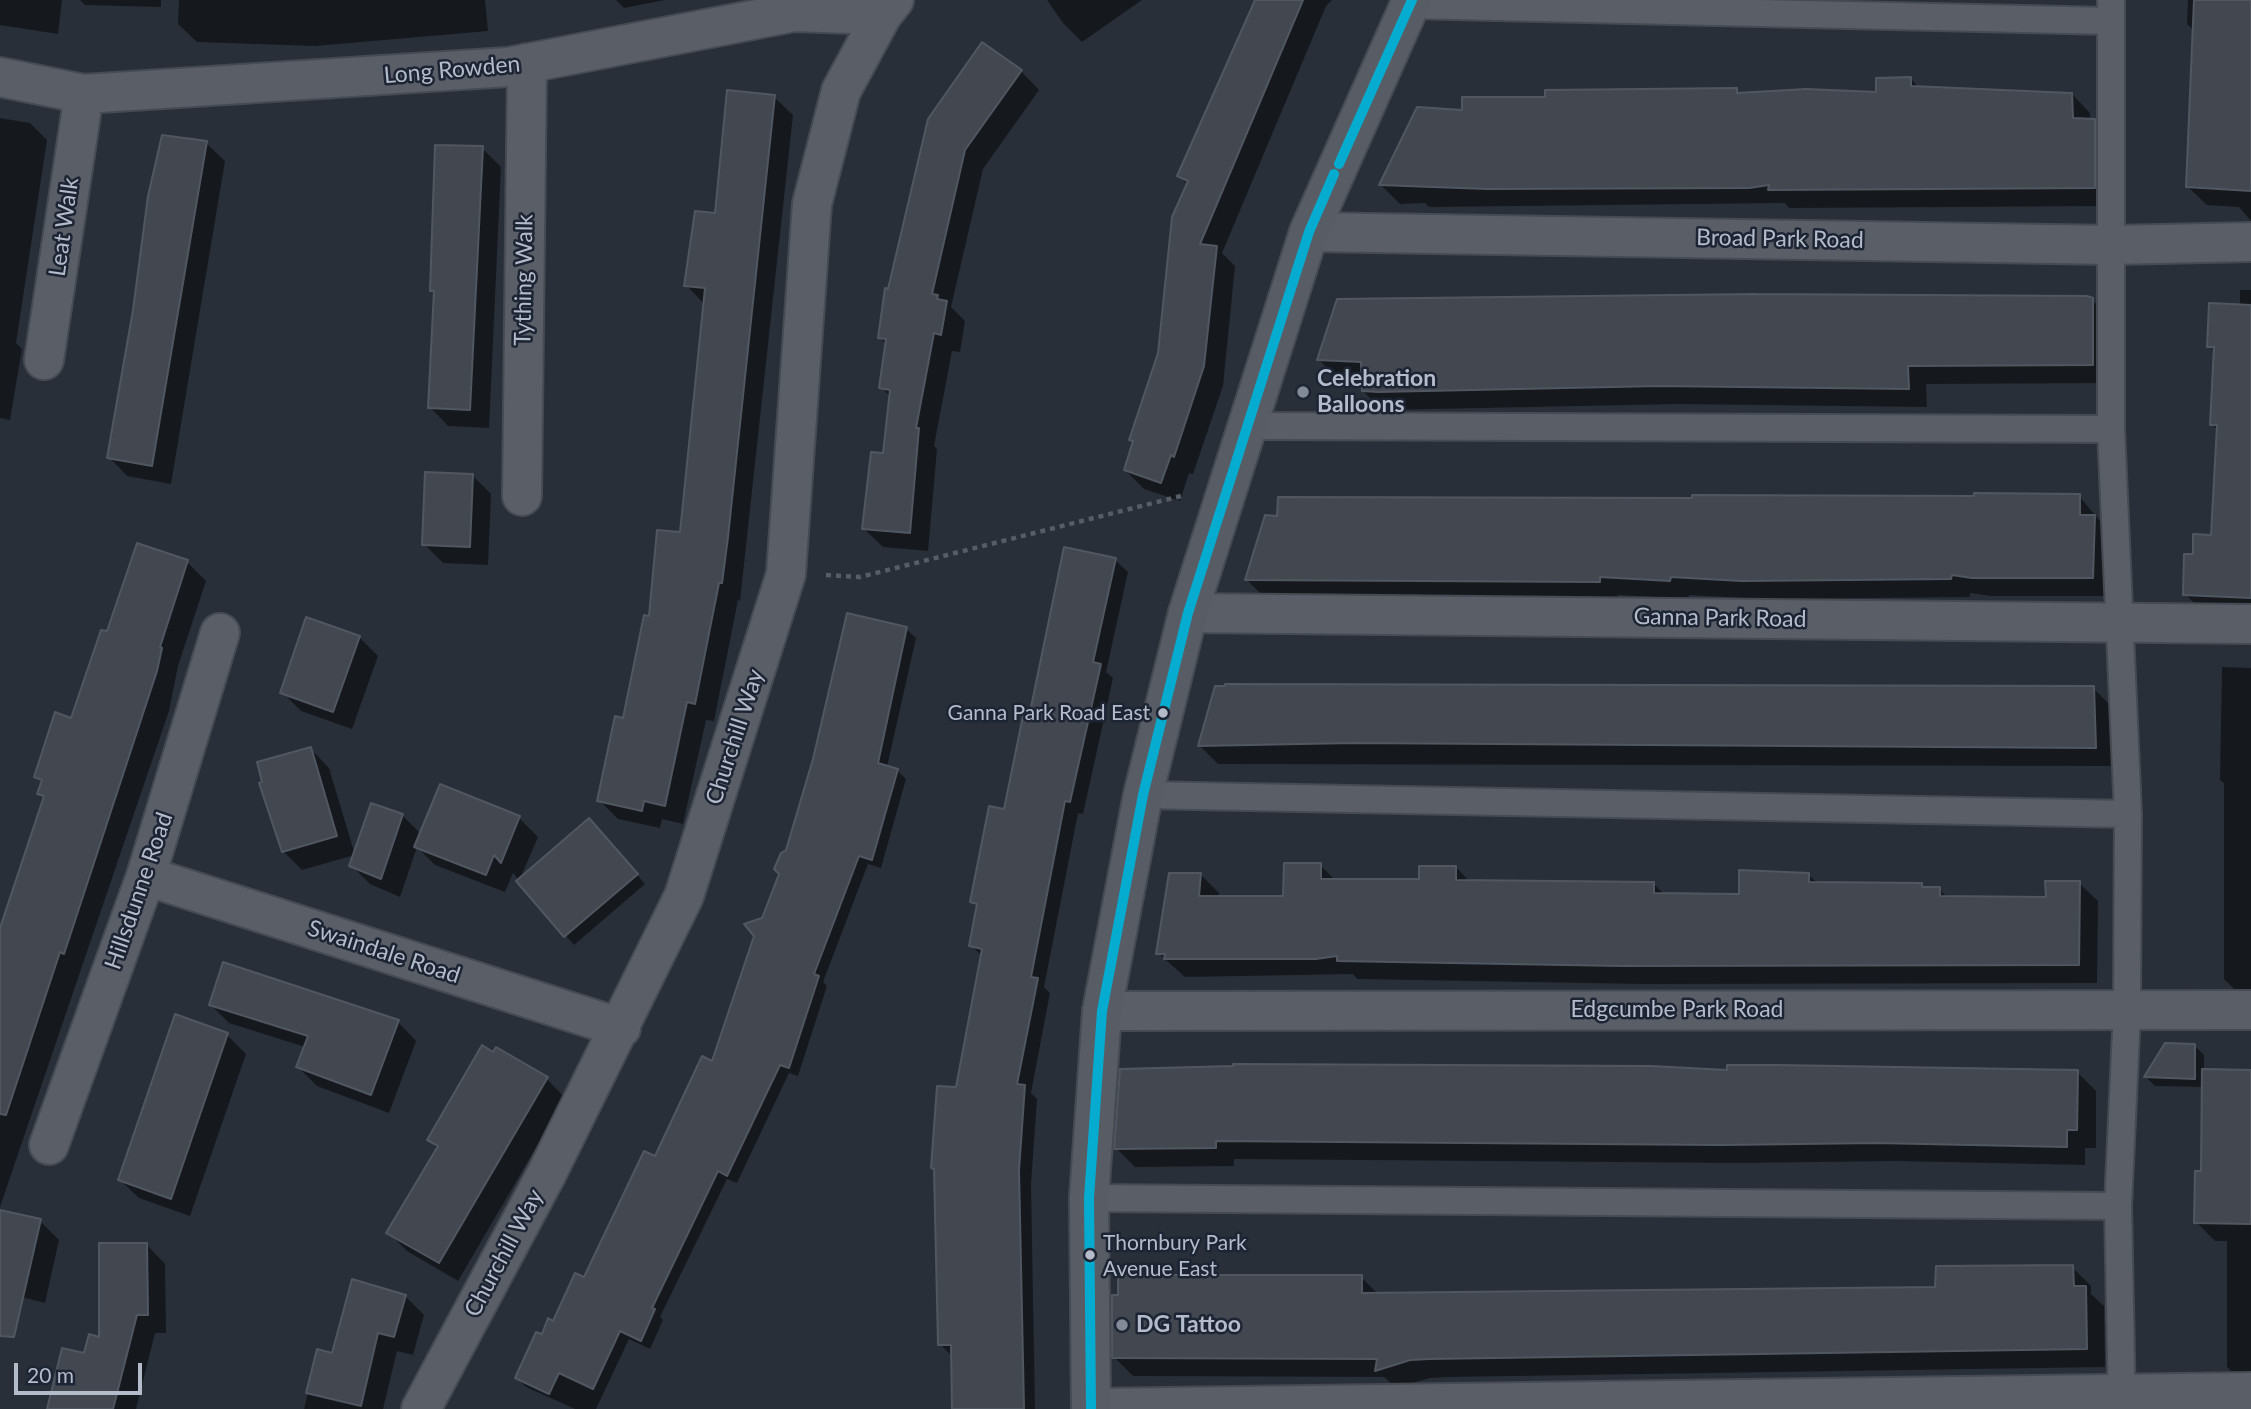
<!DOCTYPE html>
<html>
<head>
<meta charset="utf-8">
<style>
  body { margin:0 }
  #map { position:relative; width:2251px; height:1409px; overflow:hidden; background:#292f39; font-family:Lato,sans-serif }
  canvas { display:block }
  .scale { position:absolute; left:14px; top:1363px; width:128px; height:32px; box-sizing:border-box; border:4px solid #b4bbca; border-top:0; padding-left:9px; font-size:21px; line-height:24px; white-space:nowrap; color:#b4bbca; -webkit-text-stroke:5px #1d2534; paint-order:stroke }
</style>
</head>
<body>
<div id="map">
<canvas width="2251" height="1409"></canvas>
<div class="scale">20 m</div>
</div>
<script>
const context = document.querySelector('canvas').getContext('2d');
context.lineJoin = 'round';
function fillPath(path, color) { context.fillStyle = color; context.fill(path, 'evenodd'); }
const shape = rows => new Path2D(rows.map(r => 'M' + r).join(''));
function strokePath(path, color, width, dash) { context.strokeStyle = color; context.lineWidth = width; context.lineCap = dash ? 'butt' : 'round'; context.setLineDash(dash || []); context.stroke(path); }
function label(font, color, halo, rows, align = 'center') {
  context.font = font + ' Lato,sans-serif'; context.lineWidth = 5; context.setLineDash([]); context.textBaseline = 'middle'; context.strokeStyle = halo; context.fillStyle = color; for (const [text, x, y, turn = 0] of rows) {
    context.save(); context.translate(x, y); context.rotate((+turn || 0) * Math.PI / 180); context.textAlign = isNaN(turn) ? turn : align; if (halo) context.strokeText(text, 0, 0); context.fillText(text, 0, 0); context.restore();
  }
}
fillPath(shape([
  [0,0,62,0,58,34,0,25],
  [80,0,161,0,161,7,85,5],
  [179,0,485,0,488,31,315,46,197,42,178,24],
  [616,0,665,0,624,8],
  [1047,0,1142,0,1082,42,1063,23],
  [1256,0,1332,0,1326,6,1222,253,1235,266,1223,386,1193,474,1189,473,1180,501,1144,489,1125,470,1134,443,1131,439,1160,353,1188,185,1179,176],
  [2188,0,2251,0,2251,221,2239,207,2207,205,2188,187,2194,31,2187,24],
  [1021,71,1039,90,983,169,951,307,965,321,960,352,952,351,934,446,937,449,928,551,883,547,864,529,885,455,891,397,881,387,887,345,880,338,930,119],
  [1911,79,1919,88,2072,94,2090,113,2090,120,2095,121,2113,139,2113,206,1789,208,1785,203,1429,207,1425,203,1400,204,1381,185,1418,109,1463,112,1547,99,1736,90,1741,94,1877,94],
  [774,97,793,115,740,601,738,600,714,721,706,720,683,824,662,819,660,828,618,819,599,800,625,720,651,618,681,534,705,305,686,285],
  [0,118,30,123,47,140,16,343,22,349,10,420,0,418],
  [206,143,225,161,171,484,127,476,109,457],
  [482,148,501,167,489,428,448,426,430,407,436,294,432,291],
  [2240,290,2251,290,2251,615,2204,613,2185,594,2195,556,2213,537,2218,431,2212,424,2215,352,2209,346,2240,306],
  [2092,300,2111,319,2111,383,1926,384,1927,407,1678,404,1382,410,1363,391,1363,379,1338,378,1319,360],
  [472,475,491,494,488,565,443,563,424,544],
  [2079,496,2113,536,2111,596,1992,596,1970,593,1970,597,1761,599,1689,595,1688,599,1618,595,1618,600,1265,598,1247,580,1694,500,1694,497],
  [1115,560,1128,572,1106,672,1113,678,1083,814,1078,813,1044,987,1050,993,1031,1093,1037,1099,1031,1184,1035,1409,954,1409,953,1357,940,1344,957,1089,983,957,971,945,978,908,972,902,1006,811,1031,714],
  [187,562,206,581,178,666,169,711,0,1207,0,934,45,799,39,793,43,783,36,776,72,720,108,633],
  [906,629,916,638,887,767,897,770,906,779,881,868,868,864,823,982,827,986,798,1076,789,1073,737,1183,727,1179,660,1317,663,1320,650,1349,629,1339,596,1409,575,1409,526,1387,517,1378,543,1336,585,1279,713,1063,788,851],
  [359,637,378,656,352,729,301,711,282,692],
  [2222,667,2251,668,2251,998,2243,998,2224,979,2224,783,2220,780],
  [1227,685,2095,690,2114,709,2114,766,1218,764,1200,746],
  [311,749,329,768,355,855,302,870,283,851],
  [372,805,403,816,421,834,519,818,538,837,520,879,598,829,645,884,574,945,513,873,505,892,435,865,417,847,400,897,370,884,351,865],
  [1320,865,1336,881,1421,881,1456,867,1470,882,1653,883,1665,895,1740,896,1808,874,1818,884,1921,884,1926,889,1939,889,1948,898,2047,899,2079,883,2098,901,2097,983,1643,984,1357,979,1353,974,1185,977,1158,953,1200,874,1219,893,1219,898,1285,898],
  [325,995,398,1022,416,1041,389,1113,317,1086,298,1067,305,1047,229,1023,211,1005,324,998],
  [176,1017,227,1035,246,1054,190,1216,139,1198,120,1180],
  [2166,1045,2195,1046,2204,1055,2204,1069,2251,1069,2251,1386,2246,1386,2227,1367,2227,1241,2215,1241,2196,1222,2203,1173,2203,1087,2155,1086,2146,1077],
  [1729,1072,2077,1072,2096,1091,2096,1148,2085,1148,2085,1165,1896,1161,1741,1163,1234,1159,1234,1166,1135,1167,1116,1148],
  [547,1079,565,1098,458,1281,407,1251,388,1232,438,1149,429,1140],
  [0,1212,40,1221,59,1240,45,1303,18,1296,0,1301],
  [147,1245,165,1264,166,1333,155,1333,136,1409,49,1409,85,1355,101,1339],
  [2072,1267,2091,1286,2091,1294,2104,1306,2105,1367,1449,1377,1430,1378,1396,1388,1384,1377,1133,1376,1114,1357,1361,1277,1379,1295,1937,1288],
  [405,1296,424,1315,413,1355,397,1351,383,1409,304,1409,318,1352,333,1355]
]), '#0007');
const building = shape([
  [1255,0,1303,0,1200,244,1217,246,1204,366,1174,457,1171,455,1161,483,1124,470,1133,441,1129,440,1158,353,1172,217,1188,181,1177,176,1255,0],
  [2194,0,2251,0,2251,191,2186,187,2194,0],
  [982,42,1022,70,965,150,932,294,938,295,937,299,947,301,941,335,934,333,916,428,919,428,910,533,862,529,871,452,883,453,890,390,879,388,886,339,878,338,885,288,888,289,928,119,982,42],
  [1911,77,1911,86,2072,93,2073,118,2095,119,2095,188,1768,190,1769,185,1749,188,1487,189,1379,185,1417,107,1462,110,1462,97,1545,97,1545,90,1737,88,1737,93,1806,89,1876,92,1876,78,1911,77],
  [727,90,775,95,728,537,722,583,719,583,695,704,687,702,665,806,644,801,642,811,597,801,615,716,623,718,644,615,649,616,657,530,680,532,705,288,684,286,695,211,715,213,727,90],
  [162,135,207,141,152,466,107,458,133,310,148,196,162,135],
  [435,145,483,146,470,410,428,408,434,291,430,291,435,145],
  [1757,294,2087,296,2093,298,2093,365,1908,366,1909,389,1659,386,1378,392,1362,391,1361,362,1317,360,1337,299,1757,294],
  [2209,303,2251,305,2251,598,2183,595,2184,554,2193,554,2193,534,2211,535,2217,425,2210,425,2214,347,2207,347,2209,303],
  [425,472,473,474,470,547,422,545,425,472],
  [1974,493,2080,494,2080,515,2095,515,2093,578,1972,578,1952,575,1951,579,1741,581,1671,577,1670,581,1600,577,1600,582,1245,580,1265,515,1277,516,1278,497,1692,498,1692,495,1974,496,1974,493],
  [137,543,188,560,160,647,162,648,157,671,64,954,60,952,6,1115,0,1114,0,928,44,796,37,794,42,780,34,777,55,712,71,718,101,630,107,631,137,543],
  [1064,547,1116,558,1093,662,1101,664,1070,802,1065,801,1031,977,1038,978,1017,1084,1025,1085,1019,1170,1024,1409,952,1409,951,1345,938,1345,934,1169,931,1168,937,1086,956,1087,982,949,969,946,977,904,970,902,989,806,1004,809,1024,711,1030,712,1064,547],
  [847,613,907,627,878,763,898,769,872,860,859,856,814,974,819,976,789,1068,780,1065,727,1176,718,1171,652,1308,655,1309,641,1341,620,1331,593,1389,559,1373,549,1394,515,1378,536,1332,542,1334,548,1318,553,1321,575,1273,584,1277,644,1151,655,1156,702,1056,712,1061,754,936,744,924,762,918,779,874,774,869,781,853,786,850,813,759,847,613],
  [306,617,360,636,333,712,280,693,306,617],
  [1225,684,2094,686,2096,748,1352,743,1198,746,1215,686,1225,686,1225,684],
  [311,747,337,836,282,852,259,783,262,782,257,762,311,747],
  [440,784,520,816,501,863,494,855,486,875,414,847,440,784],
  [371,803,403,814,381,879,349,866,371,803],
  [589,818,638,874,564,937,516,881,589,818],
  [1284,863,1321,863,1321,879,1419,879,1419,866,1456,866,1456,880,1654,882,1654,893,1739,894,1739,870,1809,873,1809,882,1922,883,1922,887,1940,887,1940,896,2046,897,2045,881,2080,881,2079,965,1623,966,1337,961,1337,956,1316,959,1164,959,1165,954,1156,954,1169,873,1201,873,1199,896,1283,896,1284,863],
  [223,962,399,1020,371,1095,296,1067,308,1036,209,1005,223,962],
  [175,1014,228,1033,171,1199,118,1180,175,1014],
  [2165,1043,2195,1044,2195,1079,2144,1077,2165,1043],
  [482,1045,493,1052,496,1047,548,1077,439,1263,386,1233,438,1146,427,1140,482,1045],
  [1233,1064,1651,1066,1727,1070,1727,1065,1777,1065,2078,1070,2077,1130,2067,1130,2067,1147,1876,1143,1721,1145,1216,1141,1216,1148,1114,1149,1120,1069,1233,1066,1233,1064],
  [2202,1069,2251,1070,2251,1224,2194,1223,2195,1171,2201,1171,2202,1069],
  [0,1210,41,1219,14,1337,0,1336,0,1210],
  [99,1243,147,1243,148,1315,137,1315,113,1409,47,1409,62,1348,84,1353,89,1334,99,1337,99,1243],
  [2073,1265,2074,1286,2086,1286,2087,1349,1429,1359,1410,1360,1375,1371,1377,1359,1112,1358,1112,1295,1118,1295,1118,1275,1362,1275,1362,1293,1935,1287,1936,1266,2073,1265],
  [352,1279,406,1295,394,1337,378,1333,361,1406,306,1393,317,1349,332,1353,352,1279]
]);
fillPath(building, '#424750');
strokePath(building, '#515761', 2);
const lane = shape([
  [2111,0,2111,429,2128,814,2127,1010,2118,1206,2122,1409],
  [1409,5,2110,21],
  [1249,426,2111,429],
  [1143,795,2128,814],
  [1089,1198,2118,1206]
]);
const street = shape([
  [0,77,84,94,508,67,794,12,882,15,894,0],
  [1309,232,2113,245,2251,242],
  [44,360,84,94],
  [522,496,527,63],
  [1188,613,2251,624],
  [146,876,621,1028],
  [1102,1011,2251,1010],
  [49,1145,146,876,220,633],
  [1091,1408,2251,1392],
  [421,1409,547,1173,684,896,786,574,812,204,841,91,882,15]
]);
const secondary = shape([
  [1091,1409,1089,1198,1102,1011,1143,795,1188,613,1309,232,1412,0]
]);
strokePath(lane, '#464a52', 30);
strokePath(street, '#464a52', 42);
strokePath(secondary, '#464a52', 42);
strokePath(shape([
  [826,575,860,577,1181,496]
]), '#575d64', 4.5, [5, 5]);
strokePath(lane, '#5a5e67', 26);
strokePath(street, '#5a5e67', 38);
strokePath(secondary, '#585d65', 38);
strokePath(shape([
  [1339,164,1412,0],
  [1091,1409,1089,1198,1102,1011,1143,795,1188,613,1309,232,1334,174]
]), '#06acd0', 10);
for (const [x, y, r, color] of [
  [1303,392,7,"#838a97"],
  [1163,713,6,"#b4bbca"],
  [1090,1255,6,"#b4bbca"],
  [1122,1325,7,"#838a97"]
]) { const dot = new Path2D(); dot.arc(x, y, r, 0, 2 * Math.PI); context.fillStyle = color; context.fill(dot); strokePath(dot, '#1d2534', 2.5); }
label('21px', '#b4bbca', '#1d2534', [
  ["Ganna Park Road East",1150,713],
  ["Thornbury Park",1103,1243,"left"],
  ["Avenue East",1103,1269,"left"]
], 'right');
label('23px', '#b4bbca', '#1d2534', [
  ["Long Rowden",452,70,-5],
  ["Leat Walk",64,227,-82],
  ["Broad Park Road",1780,239,1],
  ["Tything Walk",524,280,-89],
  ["Ganna Park Road",1720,618,1],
  ["Churchill Way",735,737,-72],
  ["Hillsdunne Road",139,891,-71],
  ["Swaindale Road",384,952,18],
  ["Edgcumbe Park Road",1677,1010],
  ["Churchill Way",504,1253,-62]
]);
label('bold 23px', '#b4bbca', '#1d2534', [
  ["Celebration",1317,379],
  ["Balloons",1317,405],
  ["DG Tattoo",1136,1325]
], 'left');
</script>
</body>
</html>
